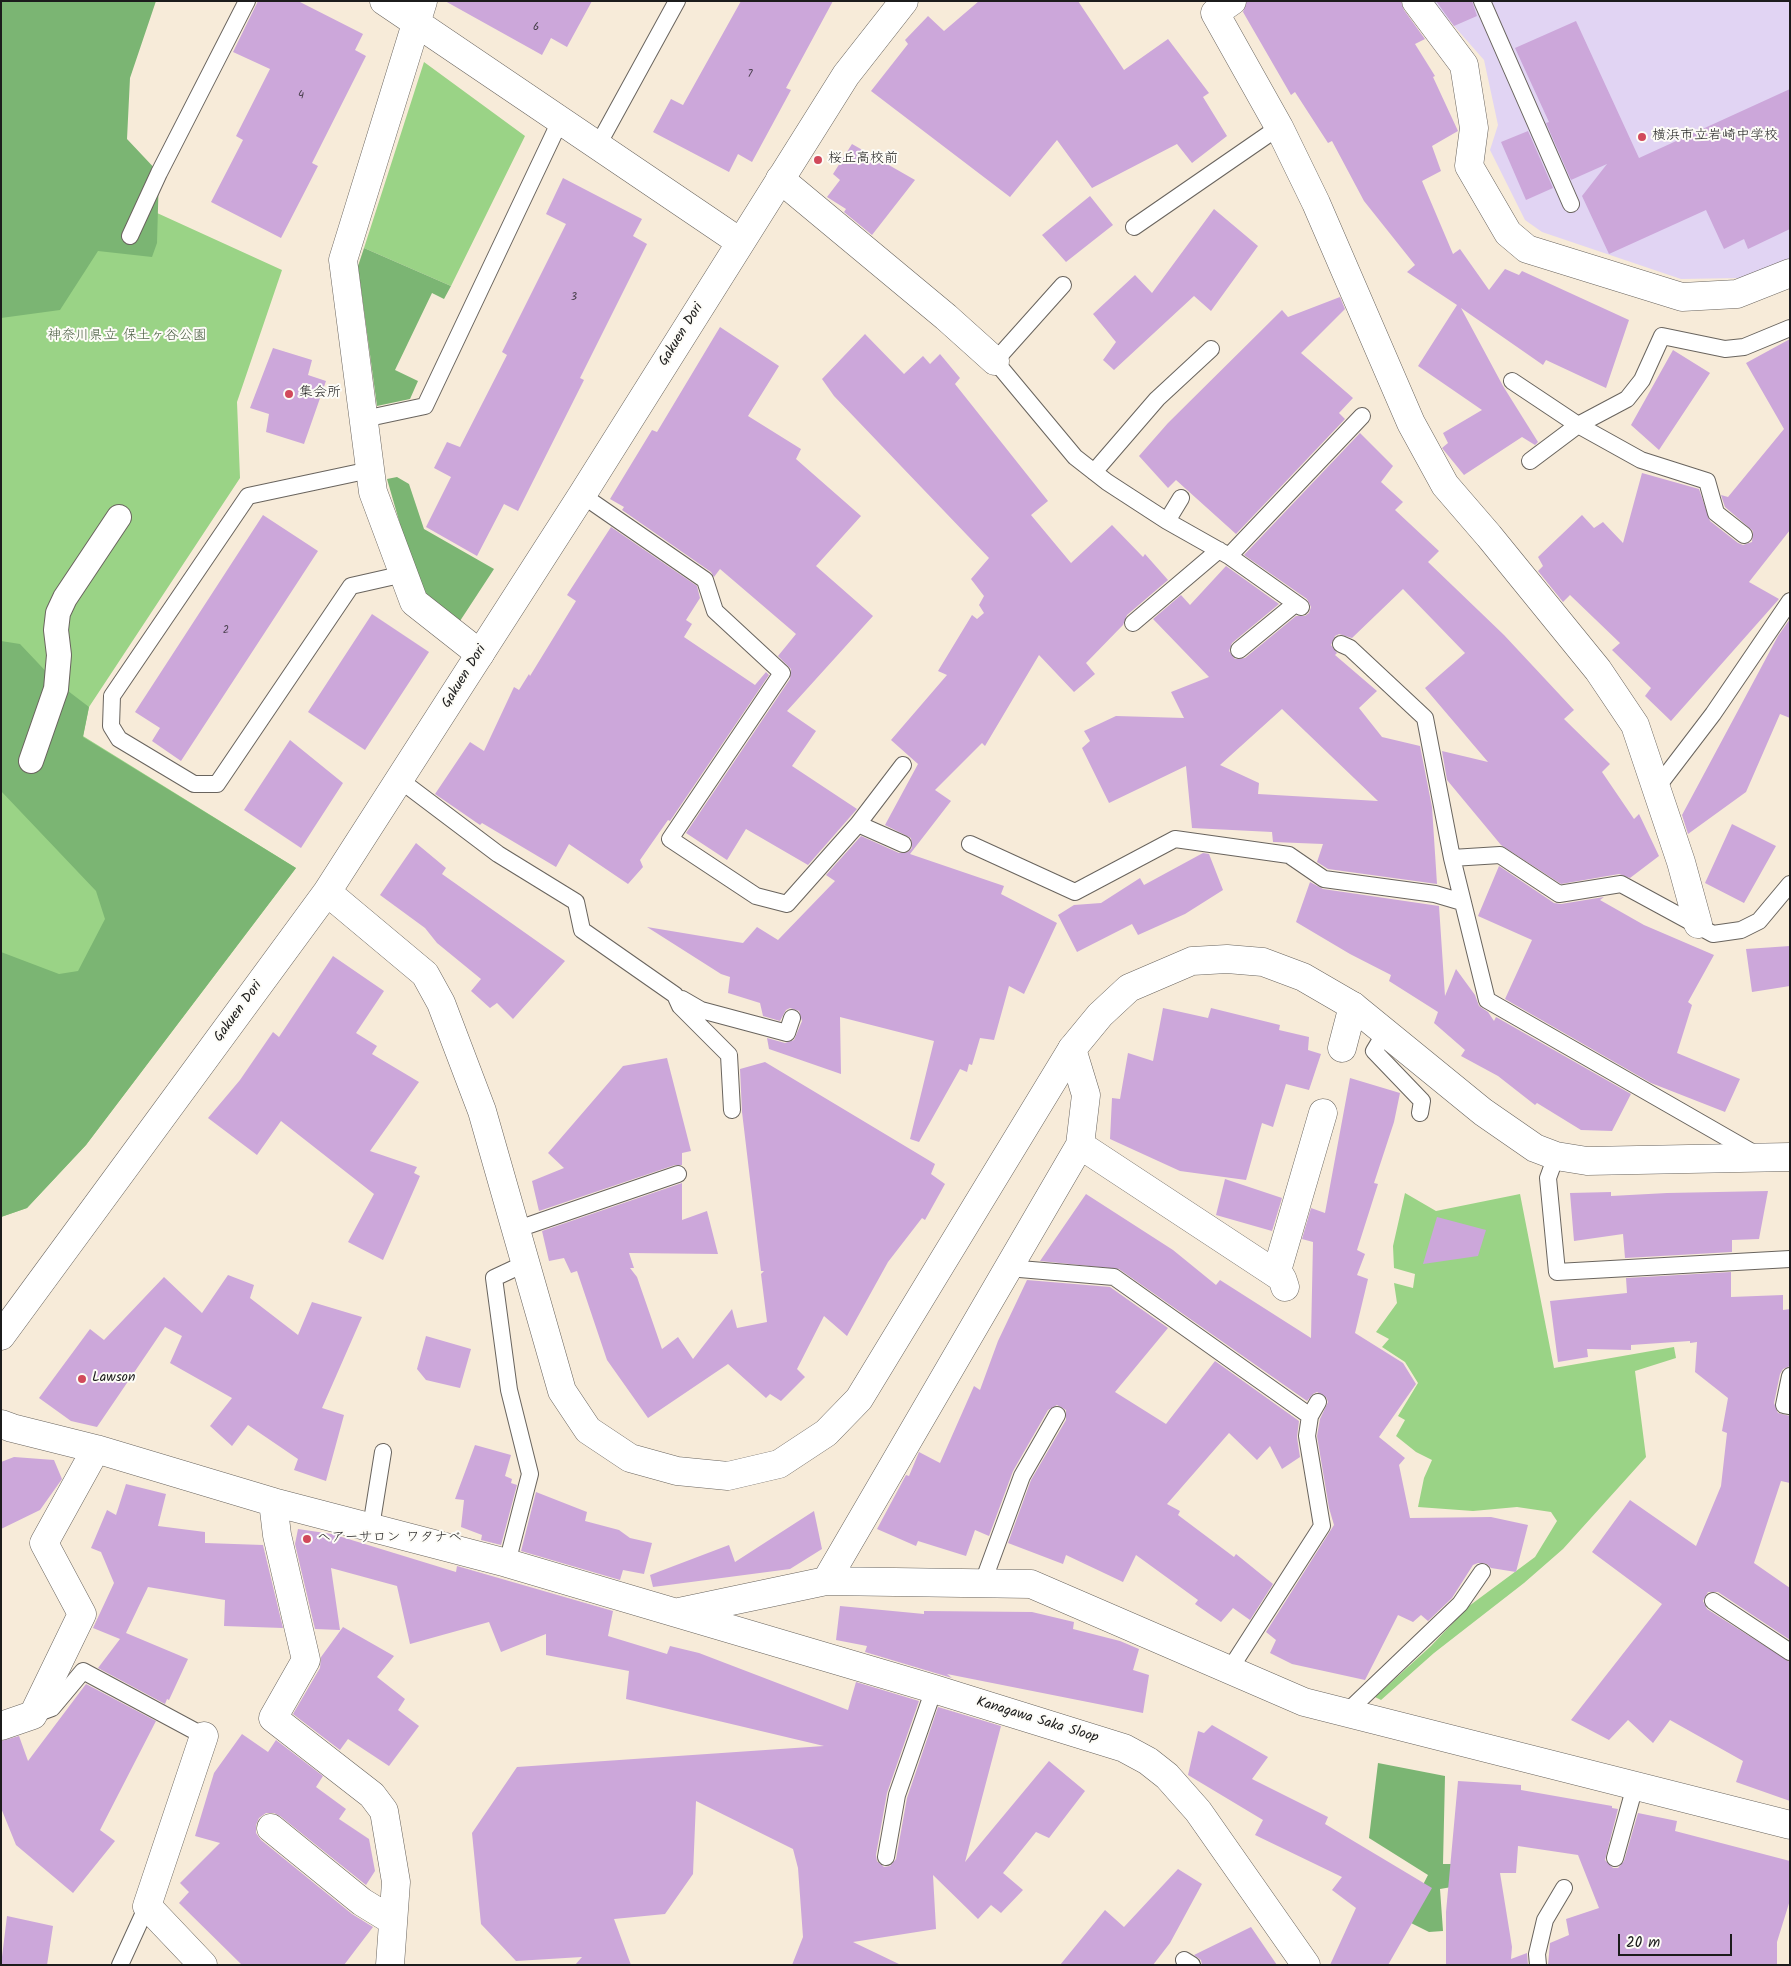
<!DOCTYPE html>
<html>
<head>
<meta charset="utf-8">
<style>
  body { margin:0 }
  #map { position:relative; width:1791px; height:1966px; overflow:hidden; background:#f7ebd9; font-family:Kalam,sans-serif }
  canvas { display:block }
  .frame { position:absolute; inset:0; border:2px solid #1c1c1c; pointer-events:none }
  .scale { position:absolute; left:1618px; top:1934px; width:114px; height:22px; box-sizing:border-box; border:2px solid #1c1c1c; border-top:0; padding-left:6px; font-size:15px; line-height:18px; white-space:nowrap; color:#1c1c1c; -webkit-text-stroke:4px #fdfcf7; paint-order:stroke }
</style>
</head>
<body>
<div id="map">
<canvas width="1791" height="1966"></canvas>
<div class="frame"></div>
<div class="scale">20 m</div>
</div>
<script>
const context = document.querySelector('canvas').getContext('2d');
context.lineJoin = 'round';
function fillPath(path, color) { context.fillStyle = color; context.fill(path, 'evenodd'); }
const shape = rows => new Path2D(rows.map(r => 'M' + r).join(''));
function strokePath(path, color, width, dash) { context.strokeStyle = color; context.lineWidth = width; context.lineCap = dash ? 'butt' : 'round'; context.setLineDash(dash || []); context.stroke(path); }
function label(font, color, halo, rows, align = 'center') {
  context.font = font + ' Kalam,"Klee One",sans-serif'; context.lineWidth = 4; context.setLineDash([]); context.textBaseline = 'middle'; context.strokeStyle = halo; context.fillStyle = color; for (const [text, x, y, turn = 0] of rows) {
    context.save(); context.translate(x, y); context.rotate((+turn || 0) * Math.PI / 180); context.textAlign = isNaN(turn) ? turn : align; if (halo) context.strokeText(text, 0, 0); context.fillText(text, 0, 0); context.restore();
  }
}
fillPath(shape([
  [1432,1,1790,1,1790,260,1741,278,1681,279,1542,232,1525,220,1490,150,1498,125,1484,60]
]), '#e1d4f3');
fillPath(shape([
  [1,1,127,76,122,197,282,270,237,402,240,478,89,707,83,736,296,868,86,1145,27,1208,1,1217],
  [424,62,525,136,451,286,364,248],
  [1405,1193,1436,1211,1520,1194,1554,1368,1674,1347,1676,1358,1635,1371,1646,1457,1563,1549,1524,1583,1434,1653,1381,1700,1375,1697,1431,1646,1469,1606,1535,1557,1557,1521,1551,1512,1517,1507,1473,1511,1418,1507,1424,1478,1432,1460,1416,1452,1396,1436,1405,1420,1398,1416,1418,1383,1405,1362,1382,1347,1389,1339,1376,1332,1397,1303,1394,1283,1413,1288,1415,1274,1394,1268,1393,1246]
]), '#9ad386');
fillPath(shape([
  [1,1,156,1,130,78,127,139,159,173,157,243,152,257,98,251,60,310,1,318],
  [364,248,451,286,444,299,432,293,395,370,418,381,410,399,377,406,358,266],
  [397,477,409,484,424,529,494,569,460,621,433,604,415,576,387,479],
  [1,641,20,644,55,681,89,707,83,737,296,868,86,1145,27,1208,1,1217,1,952,59,974,78,971,105,919,96,891,1,791],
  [1378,1763,1445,1776,1443,1864,1473,1864,1475,1883,1440,1889,1443,1931,1429,1932,1405,1920,1428,1875,1369,1838]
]), '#7bb573');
fillPath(shape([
  [258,1,298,1,363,34,355,50,366,56,312,163,318,166,281,238,211,202,243,140,236,136,270,69,233,52],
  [445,1,592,1,567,47,551,38,542,55],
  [741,1,833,1,786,88,791,90,752,162,738,154,729,172,653,132,671,99,683,105],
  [979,1,1078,1,1124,70,1168,39,1209,93,1203,97,1227,136,1192,163,1177,144,1092,188,1057,140,1010,197,871,91,908,44,905,40,928,16,944,31],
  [1247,1,1401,1,1404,10,1425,39,1415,44,1435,76,1433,77,1458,131,1432,146,1441,171,1422,181,1453,254,1460,249,1489,290,1505,269,1519,275,1522,271,1629,320,1606,388,1546,360,1543,365,1461,308,1503,386,1538,442,1535,445,1522,437,1464,475,1442,448,1448,443,1443,433,1482,410,1418,366,1457,305,1407,272,1415,265,1364,201,1332,141,1328,143,1295,92,1291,95,1243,12],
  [1436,1,1472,1,1477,16,1454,26],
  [1576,21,1639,158,1790,89,1790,229,1748,249,1744,239,1724,249,1706,210,1609,254,1582,196,1607,164,1571,180,1546,123,1549,122,1515,48],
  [1528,131,1553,188,1526,200,1501,142],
  [852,144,915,180,872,235,844,212,846,209,827,197,840,180,833,174],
  [563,178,642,219,633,236,647,244,580,378,584,380,518,511,504,504,477,556,426,527,451,477,434,468,447,442,460,447,507,355,502,352,566,224,546,214],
  [1090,196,1113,225,1066,262,1042,235],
  [1214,209,1258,246,1211,311,1194,296,1114,370,1103,360,1116,342,1093,314,1135,275,1152,293],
  [1340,297,1345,309,1301,353,1353,398,1339,413,1345,419,1236,534,1176,480,1168,488,1139,456,1168,423,1282,310,1288,317],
  [720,327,779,366,748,416,801,449,796,459,861,516,816,566,873,616,787,711,816,731,792,766,857,809,808,865,746,829,727,860,686,833,790,679,791,669,778,656,796,634,720,569,714,577,711,572,622,510,624,507,610,499,652,430,657,432],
  [865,334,904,374,923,356,930,364,940,354,960,378,955,384,1048,501,1031,515,1071,563,1112,525,1143,557,1145,554,1168,580,1127,615,1123,625,1086,663,1095,674,1074,692,1039,655,985,746,982,743,935,790,951,801,910,854,1004,886,1001,894,1057,923,1024,994,1009,986,994,1040,980,1038,972,1065,969,1064,967,1072,960,1069,919,1142,910,1139,934,1041,840,1017,841,1074,769,1049,767,1038,785,1043,794,1040,802,1021,799,1011,790,1008,786,1010,780,1021,763,1016,760,1003,728,993,730,977,721,974,647,927,743,943,757,927,778,940,835,881,826,875,861,836,899,853,908,852,912,848,911,838,885,825,918,764,891,740,947,675,938,671,972,615,977,619,984,613,979,605,984,596,971,579,989,558,834,396,822,379],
  [1790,339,1790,530,1749,582,1779,599,1671,721,1645,696,1651,688,1612,650,1620,643,1570,595,1563,602,1538,571,1543,566,1538,557,1582,515,1594,528,1603,522,1623,543,1642,473,1699,489,1710,521,1738,543,1743,545,1752,542,1753,531,1725,507,1721,495,1728,497,1784,429,1746,363],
  [273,348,312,360,308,375,326,381,304,444,266,432,269,414,250,408],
  [1673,350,1710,373,1659,450,1631,425],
  [1360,433,1393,466,1381,482,1403,502,1395,510,1439,551,1428,562,1504,635,1574,710,1564,719,1610,764,1602,772,1634,819,1639,814,1659,856,1630,878,1619,874,1561,884,1501,845,1447,780,1442,751,1488,762,1425,688,1465,653,1403,589,1352,638,1339,634,1335,636,1331,645,1337,653,1335,655,1377,691,1359,708,1382,737,1420,746,1432,807,1437,884,1328,869,1317,862,1323,844,1273,842,1272,832,1192,828,1186,766,1109,803,1082,748,1090,741,1084,731,1116,716,1184,718,1171,692,1209,677,1153,619,1181,595,1190,605,1226,566,1279,604,1232,643,1229,651,1235,659,1245,658,1296,616,1305,616,1309,613,1311,607,1307,599,1244,555],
  [1282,709,1378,801,1258,794,1259,783,1220,765],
  [263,515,318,551,181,761,152,741,160,728,135,712],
  [611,527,697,586,700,598,686,620,692,624,684,637,755,685,766,672,769,675,670,821,668,820,640,860,643,867,628,884,569,844,556,867,482,823,480,825,435,794,470,742,484,751,514,687,519,690,529,674,530,676,576,601,567,595],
  [372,614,429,652,365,750,308,712],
  [1790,619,1790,718,1780,714,1746,792,1688,834,1682,815,1778,636],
  [290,740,343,783,301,848,244,810],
  [1732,824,1776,846,1744,903,1705,883],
  [416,843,446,868,442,874,565,961,513,1019,497,1003,490,1008,471,991,481,979,437,943,425,928,380,895],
  [1203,853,1209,854,1223,890,1185,914,1138,935,1132,924,1077,952,1058,915,1074,905,1101,903,1140,878,1144,885],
  [1499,866,1554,903,1561,904,1604,897,1600,900,1644,925,1714,955,1688,1002,1692,1005,1677,1053,1740,1079,1725,1112,1651,1083,1505,999,1532,940,1478,916],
  [1310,882,1323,889,1439,906,1445,996,1456,969,1475,995,1479,1006,1488,1012,1494,1021,1496,1017,1631,1094,1612,1131,1581,1130,1537,1103,1535,1105,1498,1076,1461,1056,1465,1050,1434,1023,1438,1012,1389,981,1391,975,1350,954,1296,922],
  [1790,946,1790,986,1752,992,1746,949],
  [333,956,384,991,356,1033,377,1046,372,1054,419,1082,370,1151,417,1167,414,1173,420,1176,383,1260,348,1242,374,1194,281,1121,257,1155,208,1118,240,1080,273,1032,279,1037],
  [1163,1008,1208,1018,1211,1008,1280,1025,1279,1030,1309,1037,1308,1050,1321,1054,1309,1090,1286,1084,1273,1127,1262,1123,1246,1180,1180,1171,1110,1139,1112,1098,1120,1099,1128,1053,1153,1061],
  [667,1058,691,1151,682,1153,682,1165,675,1165,539,1211,532,1181,564,1168,548,1153,623,1066],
  [765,1062,935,1164,931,1174,945,1184,925,1220,922,1218,888,1262,847,1336,824,1316,797,1369,805,1377,781,1401,770,1394,766,1398,728,1364,648,1418,607,1360,577,1271,571,1273,564,1258,549,1261,542,1231,682,1183,682,1220,707,1211,718,1254,629,1253,634,1268,630,1268,637,1277,662,1349,678,1337,693,1359,732,1309,737,1328,767,1322,761,1274,764,1271,761,1271,742,1112,740,1069],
  [1350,1078,1400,1093,1394,1122,1374,1183,1378,1184,1357,1250,1365,1254,1357,1275,1368,1279,1355,1333,1403,1363,1416,1384,1379,1437,1405,1458,1399,1465,1410,1518,1491,1517,1528,1525,1516,1572,1491,1568,1487,1564,1478,1563,1473,1565,1452,1598,1428,1621,1421,1615,1413,1622,1398,1615,1365,1680,1292,1664,1270,1653,1276,1640,1266,1632,1334,1525,1329,1508,1317,1436,1320,1419,1328,1402,1326,1397,1317,1392,1313,1394,1307,1401,1119,1269,1040,1261,1086,1194,1173,1250,1216,1285,1220,1280,1311,1338,1313,1242,1302,1239,1311,1208,1325,1213],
  [1225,1179,1282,1198,1272,1231,1216,1215],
  [1768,1191,1759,1239,1732,1240,1732,1252,1625,1258,1623,1234,1574,1241,1570,1193,1611,1192,1611,1196,1667,1193],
  [1437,1217,1486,1230,1478,1256,1423,1264],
  [1731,1272,1731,1297,1783,1295,1783,1310,1790,1309,1790,1366,1783,1369,1780,1374,1774,1403,1778,1413,1790,1416,1790,1483,1781,1481,1754,1563,1790,1588,1790,1640,1718,1592,1708,1592,1703,1601,1707,1609,1790,1662,1790,1801,1736,1782,1743,1761,1670,1720,1653,1743,1628,1720,1609,1740,1571,1720,1662,1604,1592,1552,1630,1500,1696,1546,1721,1486,1727,1433,1722,1431,1728,1398,1695,1372,1697,1342,1690,1343,1690,1341,1631,1345,1631,1350,1587,1349,1588,1357,1558,1362,1550,1301,1627,1293,1626,1278],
  [228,1275,254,1285,250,1298,298,1335,312,1302,362,1317,322,1408,344,1415,326,1481,294,1470,298,1459,248,1425,232,1446,210,1426,232,1398,170,1363,182,1336,165,1327,97,1427,71,1421,39,1398,90,1329,104,1340,164,1277,202,1313],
  [1027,1280,1110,1287,1168,1328,1115,1392,1166,1424,1215,1361,1299,1421,1297,1437,1300,1457,1282,1469,1270,1446,1257,1460,1229,1433,1167,1504,1180,1511,1178,1515,1234,1557,1236,1554,1273,1584,1250,1620,1233,1608,1221,1622,1195,1604,1198,1600,1136,1555,1123,1582,1066,1555,1063,1564,1008,1543,1031,1480,1066,1420,1066,1410,1057,1405,1048,1410,1013,1471,989,1536,975,1530,966,1556,918,1541,916,1546,877,1529,906,1475,909,1476,919,1452,940,1463,974,1386,980,1390,998,1341],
  [426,1336,471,1349,460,1388,426,1380,417,1369],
  [475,1445,511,1455,505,1476,512,1479,511,1483,517,1485,501,1545,481,1540,482,1535,461,1527,464,1500,455,1499],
  [14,1457,54,1460,62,1479,40,1510,1,1529,1,1462],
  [126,1484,166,1494,158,1526,205,1532,205,1543,263,1545,283,1628,224,1626,225,1600,148,1587,126,1633,188,1659,169,1700,167,1699,165,1704,98,1668,120,1639,93,1628,114,1583,101,1552,91,1548,107,1510,116,1515],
  [536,1492,587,1512,585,1521,619,1530,630,1538,652,1543,644,1574,623,1570,620,1580,521,1551],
  [814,1511,822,1549,790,1569,653,1587,650,1575,729,1545,735,1562],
  [298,1529,332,1534,456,1572,457,1566,613,1611,608,1636,667,1654,670,1646,699,1653,848,1710,856,1682,919,1701,887,1793,876,1855,877,1861,884,1867,890,1866,896,1859,907,1798,938,1707,1001,1726,965,1862,1049,1761,1085,1791,1049,1838,1036,1832,1003,1873,1023,1890,1001,1913,991,1905,978,1919,933,1875,936,1929,853,1942,901,1965,792,1965,803,1937,798,1868,793,1849,696,1801,693,1874,665,1914,614,1919,631,1965,575,1965,582,1957,516,1961,481,1924,472,1833,517,1767,824,1746,626,1699,629,1671,546,1655,546,1634,501,1652,489,1622,410,1644,397,1586,331,1568,340,1630,315,1629,295,1544],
  [840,1606,924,1614,924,1611,1032,1612,1074,1622,1073,1629,1120,1641,1139,1649,1133,1670,1149,1675,1143,1713,947,1674,952,1678,865,1652,867,1646,836,1640],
  [343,1627,394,1656,377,1677,405,1699,398,1710,419,1726,389,1766,348,1739,340,1750,293,1714,320,1668,321,1657],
  [86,1684,156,1721,100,1830,115,1841,73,1893,16,1845,1,1808,1,1741,19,1736,28,1761],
  [1212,1725,1268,1757,1252,1779,1328,1817,1325,1824,1432,1888,1388,1965,1330,1965,1356,1908,1332,1890,1342,1877,1255,1835,1263,1820,1188,1775,1198,1731,1204,1733],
  [242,1734,268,1752,276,1740,323,1776,316,1787,346,1809,339,1819,369,1839,375,1871,366,1885,280,1816,274,1813,266,1813,259,1818,256,1825,256,1833,261,1840,352,1914,373,1927,344,1965,242,1965,179,1903,189,1892,180,1883,220,1843,195,1836,214,1773],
  [1458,1781,1521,1785,1521,1790,1612,1806,1612,1808,1618,1809,1605,1860,1613,1868,1618,1868,1624,1861,1638,1813,1677,1821,1675,1831,1790,1861,1790,1900,1777,1942,1777,1965,1548,1965,1550,1943,1569,1935,1566,1919,1599,1908,1578,1855,1518,1846,1516,1873,1500,1873,1512,1947,1511,1959,1527,1953,1528,1965,1446,1965,1446,1912],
  [1178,1869,1202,1884,1170,1943,1153,1965,1060,1965,1105,1910,1124,1927],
  [7,1916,53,1926,47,1965,1,1965],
  [1251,1927,1277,1965,1202,1965,1201,1960,1194,1955]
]), '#cca7da');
const service = shape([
  [1482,1,1571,204],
  [598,145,677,1],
  [1134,227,1279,127],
  [130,236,159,173,247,1],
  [1063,285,995,361,1075,457,1107,482,1167,521],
  [1512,381,1578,425,1641,460,1707,481,1716,513,1744,535],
  [364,419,425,406,561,119],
  [1530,461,1578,425,1627,399,1642,380,1662,336,1725,349,1744,347,1790,328],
  [370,470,248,496,112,696,111,726,119,739,194,784,217,784,351,586,404,574],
  [1094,472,1157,399,1211,349],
  [582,495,705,580,715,611,782,673,670,839,756,896,787,904,858,824,903,765],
  [1181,498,1167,521,1229,556,1301,607],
  [1229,556,1362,416],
  [1133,623,1219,550],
  [1341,644,1350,648,1425,718,1452,858,1487,1000,1757,1155],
  [1239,650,1295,604],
  [400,780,498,854,576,902,582,930,675,995,680,1006,729,1055,732,1110],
  [1655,790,1713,714,1790,601],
  [858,824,903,844],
  [970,844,1075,892,1175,839,1289,855,1324,879,1435,894,1462,902],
  [1452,858,1500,855,1559,894,1621,884,1713,934,1741,930,1759,921,1790,884],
  [682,999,701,1010,787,1033,792,1018],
  [1386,1031,1374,1051,1422,1101,1420,1113],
  [1556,1156,1548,1178,1557,1272,1790,1259],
  [515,1230,678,1174],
  [1008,1268,1114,1277,1310,1416],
  [1790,1376,1784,1405,1790,1406],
  [371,1527,383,1452],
  [507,1563,530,1474,509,1390,494,1278,524,1264],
  [983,1582,1022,1476,1057,1415],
  [1713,1601,1790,1652],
  [1230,1669,1322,1526,1307,1436,1310,1416,1318,1402],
  [1347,1712,1460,1604,1482,1572],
  [33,1715,52,1708,83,1671,204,1736],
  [886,1857,897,1795,934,1689],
  [1615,1858,1635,1786],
  [1184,1960,1192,1965],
  [120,1965,147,1906],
  [1538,1965,1537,1954,1545,1920,1564,1888]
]);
const pedestrian = shape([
  [31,761,56,689,59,655,56,630,58,613,65,598,119,517]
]);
const minor = shape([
  [384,1,740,242],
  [423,1,343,260,373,492,414,602,480,654],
  [1232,1,1215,13,1279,127,1316,203,1411,423,1445,485,1489,536,1598,670,1635,725,1681,862,1698,924],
  [1416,1,1464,65,1474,128,1469,166,1508,233,1527,249,1682,297,1737,294,1790,273],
  [780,179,946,317,995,361],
  [1342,1048,1353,1006],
  [1080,1145,1282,1278,1285,1287],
  [1276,1274,1323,1113],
  [1,1424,12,1428,96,1449,273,1502,507,1563,934,1689,1124,1748,1148,1761,1167,1776,1198,1811,1306,1965],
  [273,1502,277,1535,306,1660,273,1718,372,1795,384,1811,396,1882,390,1965],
  [826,1581,1080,1145,1086,1095,1072,1049],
  [679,1612,826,1581,1031,1584,1304,1702,1790,1825],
  [1,1726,33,1715,82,1614,44,1543,96,1449],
  [271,1828,362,1902,393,1921],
  [203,1965,147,1906,204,1736]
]);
const tertiary = shape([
  [327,892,425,974,441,1003,482,1111,562,1391,588,1430,630,1458,677,1471,728,1476,779,1464,826,1433,859,1399,1072,1049,1100,1015,1129,988,1192,961,1227,959,1263,962,1303,977,1353,1006,1483,1112,1535,1148,1556,1156,1587,1161,1790,1157],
  [1,1336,327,892,582,495,846,75,904,1]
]);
strokePath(service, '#69645e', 18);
strokePath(pedestrian, '#69645e', 26);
strokePath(minor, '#69645e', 29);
strokePath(tertiary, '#69645e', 29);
strokePath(service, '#fff', 16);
strokePath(pedestrian, '#fff', 24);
strokePath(minor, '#fff', 28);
strokePath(tertiary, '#fff', 28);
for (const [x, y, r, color] of [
  [1642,137,5,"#d1495b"],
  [818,160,5,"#d1495b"],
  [289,394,5,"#d1495b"],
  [82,1379,5,"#d1495b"],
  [307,1539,5,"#d1495b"]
]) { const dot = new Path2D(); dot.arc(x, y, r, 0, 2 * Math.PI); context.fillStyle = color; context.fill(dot); strokePath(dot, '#fdfcf7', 2); }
label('11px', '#483f4c', null, [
  ["6",536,28],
  ["7",750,75],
  ["4",301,96],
  ["3",574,298],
  ["2",226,631]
]);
label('14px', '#1c1c1c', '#fdfcf7', [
  ["横浜市立岩崎中学校",1652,137],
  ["桜丘高校前",828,160],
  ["集会所",299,394],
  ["Lawson",92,1379],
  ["ヘアーサロン ワタナベ",317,1539]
], 'left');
label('14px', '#1c1c1c', '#fdfcf7', [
  ["Gakuen Dori",682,335,-58],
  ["Gakuen Dori",465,677,-58],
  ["Gakuen Dori",239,1012,-54],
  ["Kanagawa Saka Sloop",1037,1721,17]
]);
label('14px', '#485c41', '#fdfcf7', [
  ["神奈川県立 保土ヶ谷公園",127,337]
]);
</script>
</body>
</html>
